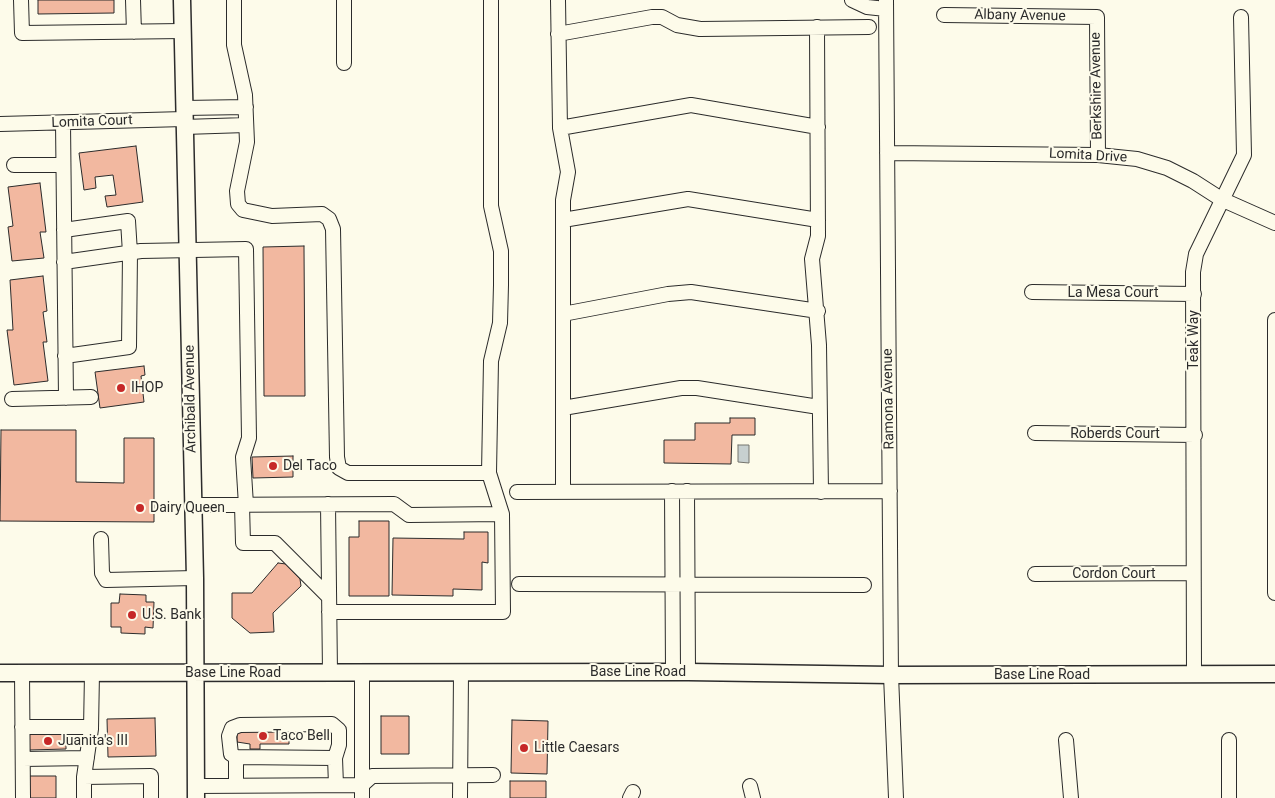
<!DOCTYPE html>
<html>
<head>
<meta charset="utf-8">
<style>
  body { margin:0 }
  canvas { display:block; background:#fdfbea }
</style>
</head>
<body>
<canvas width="1275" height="798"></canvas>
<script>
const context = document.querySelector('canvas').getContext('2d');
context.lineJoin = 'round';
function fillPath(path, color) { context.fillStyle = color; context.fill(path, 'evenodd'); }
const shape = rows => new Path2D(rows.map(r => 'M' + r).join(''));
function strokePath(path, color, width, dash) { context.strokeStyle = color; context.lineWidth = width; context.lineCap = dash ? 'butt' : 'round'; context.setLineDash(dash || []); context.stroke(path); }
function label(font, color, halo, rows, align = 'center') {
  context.font = font + ' Roboto,sans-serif'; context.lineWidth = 4; context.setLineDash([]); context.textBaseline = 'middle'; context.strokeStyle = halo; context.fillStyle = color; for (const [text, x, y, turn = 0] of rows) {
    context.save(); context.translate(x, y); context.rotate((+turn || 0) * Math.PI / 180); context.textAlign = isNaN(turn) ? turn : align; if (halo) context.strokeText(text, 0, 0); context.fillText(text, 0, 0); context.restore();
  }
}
const water = shape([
  [738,445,749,445,749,463,738,462,738,445]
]);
fillPath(water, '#c7d0d0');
strokePath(water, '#74746e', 1);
const building = shape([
  [38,0,114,0,114,13,38,14,38,0],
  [136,146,143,202,107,207,105,196,116,195,113,175,95,177,96,188,84,190,79,153,136,146],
  [40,183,46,232,40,232,44,258,12,261,8,227,13,226,8,187,40,183],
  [304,246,305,396,264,396,263,247,304,246],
  [43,276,47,311,43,312,47,342,43,342,48,381,14,385,7,330,13,330,10,280,43,276],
  [144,366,145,375,141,376,144,402,100,408,95,372,144,366],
  [730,418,755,418,755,435,732,435,731,464,664,463,664,440,695,440,695,423,730,423,730,418],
  [1,430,76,430,76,482,124,483,124,438,154,438,154,522,0,521,1,430],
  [293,456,293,477,253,478,252,457,293,456],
  [359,521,389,521,389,596,349,596,349,537,359,537,359,521],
  [464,532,488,532,488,563,482,562,482,590,453,589,453,596,392,595,393,538,464,539,464,532],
  [278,563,286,564,300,579,301,586,273,613,274,632,250,633,232,618,232,593,252,593,278,563],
  [120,594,146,595,146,602,154,602,153,628,145,627,145,634,121,633,121,627,111,627,111,603,119,603,120,594],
  [381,716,409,716,409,754,381,754,381,716],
  [155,718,156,756,108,757,107,719,155,718],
  [512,720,548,721,547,774,511,773,512,720],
  [289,730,289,744,260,744,260,749,250,749,250,744,237,742,237,731,289,730],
  [29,732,66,732,66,749,29,750,29,732],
  [28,776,56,776,56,798,28,798,28,776],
  [510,781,546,781,546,798,510,798,510,781]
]);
fillPath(building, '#f2b8a0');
strokePath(building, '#2b2b2b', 1);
const minor = shape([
  [21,0,22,33,183,31],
  [133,0,134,32],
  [234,0,234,45,245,95,247,142,237,191,238,204,243,210,272,216,322,214,329,219,333,229,337,457,339,468,348,473,489,473],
  [344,0,344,63],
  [558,0,560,128,568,172,563,200,563,492],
  [852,0,867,7,886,9],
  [886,0,891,675,896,798],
  [944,15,1097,17,1098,155],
  [817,27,818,236,812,259,819,345,821,492],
  [558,34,652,17,662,17,677,25,700,29,869,27],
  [184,108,246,107],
  [63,123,66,398],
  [0,124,184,119],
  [184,127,246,125],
  [560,128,691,105,818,127],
  [887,153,1098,155,1137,159,1167,168,1193,181,1221,199,1275,223],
  [14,165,63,165],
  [563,220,688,199,818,220],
  [64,230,128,221,130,253,129,347,65,356],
  [64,262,141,251,246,249,249,438,243,457,246,505],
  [1032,292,1194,294],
  [563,314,668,294,691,292,818,311],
  [1275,320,1275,593],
  [12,399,91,397],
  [563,408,681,388,697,388,819,407],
  [1035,433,1195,435],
  [672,491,673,672],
  [687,491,688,672],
  [517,492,890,491],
  [328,504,330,673],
  [194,505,394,504,409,515,502,514],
  [242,505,243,543,275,543,329,597],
  [101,539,102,573,106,580,195,578],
  [1035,574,1193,573],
  [519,584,864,585],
  [329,612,503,612,502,514,489,473,491,361,500,323,501,285,501,251,491,206,491,0],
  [22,673,23,798],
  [1194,675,1193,272,1196,254,1244,155,1241,17],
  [22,727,91,727],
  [1066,740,1071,798],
  [236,757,231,754,229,736,232,728,240,725,332,724,339,730,339,745,335,758],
  [23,759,87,758],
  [84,777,151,776,151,798],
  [236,785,236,757,335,758,336,785],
  [196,786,362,785,372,776,493,775],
  [750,786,753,798],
  [84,798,84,777,91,729,92,673],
  [362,798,362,673],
  [460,798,461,673],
  [630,798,633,792],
  [1229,798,1229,740]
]);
const major = shape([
  [182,0,195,578,196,798],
  [0,673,688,672,891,675,1275,674]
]);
strokePath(minor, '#2b2b2b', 16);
strokePath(major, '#2b2b2b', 19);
strokePath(minor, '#fdfbea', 14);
strokePath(major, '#fdfbea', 16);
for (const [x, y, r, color] of [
  [121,388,5,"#c62828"],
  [273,466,5,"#c62828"],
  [140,508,5,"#c62828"],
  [132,615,5,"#c62828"],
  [263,736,5,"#c62828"],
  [48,741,5,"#c62828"],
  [524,748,5,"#c62828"]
]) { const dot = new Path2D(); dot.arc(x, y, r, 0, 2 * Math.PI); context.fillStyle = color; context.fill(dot); strokePath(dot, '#fdfbea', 2); }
label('14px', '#2b2b2b', '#fdfbea', [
  ["Albany Avenue",1020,16,1],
  ["Berkshire Avenue",1097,86,-91],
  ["Lomita Court",92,122,-2],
  ["Lomita Drive",1088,156,3],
  ["La Mesa Court",1113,293],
  ["Teak Way",1194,340,-90],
  ["Archibald Avenue",191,399,-91],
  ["Ramona Avenue",889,399,-91],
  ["Roberds Court",1115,434],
  ["Cordon Court",1114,574],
  ["Base Line Road",638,672],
  ["Base Line Road",233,673],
  ["Base Line Road",1042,675]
]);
label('14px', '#2b2b2b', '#fdfbea', [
  ["IHOP",131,388],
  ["Del Taco",283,466],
  ["Dairy Queen",150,508],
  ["U.S. Bank",142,615],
  ["Taco Bell",273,736],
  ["Juanita's III",58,741],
  ["Little Caesars",534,748]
], 'left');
</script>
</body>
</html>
